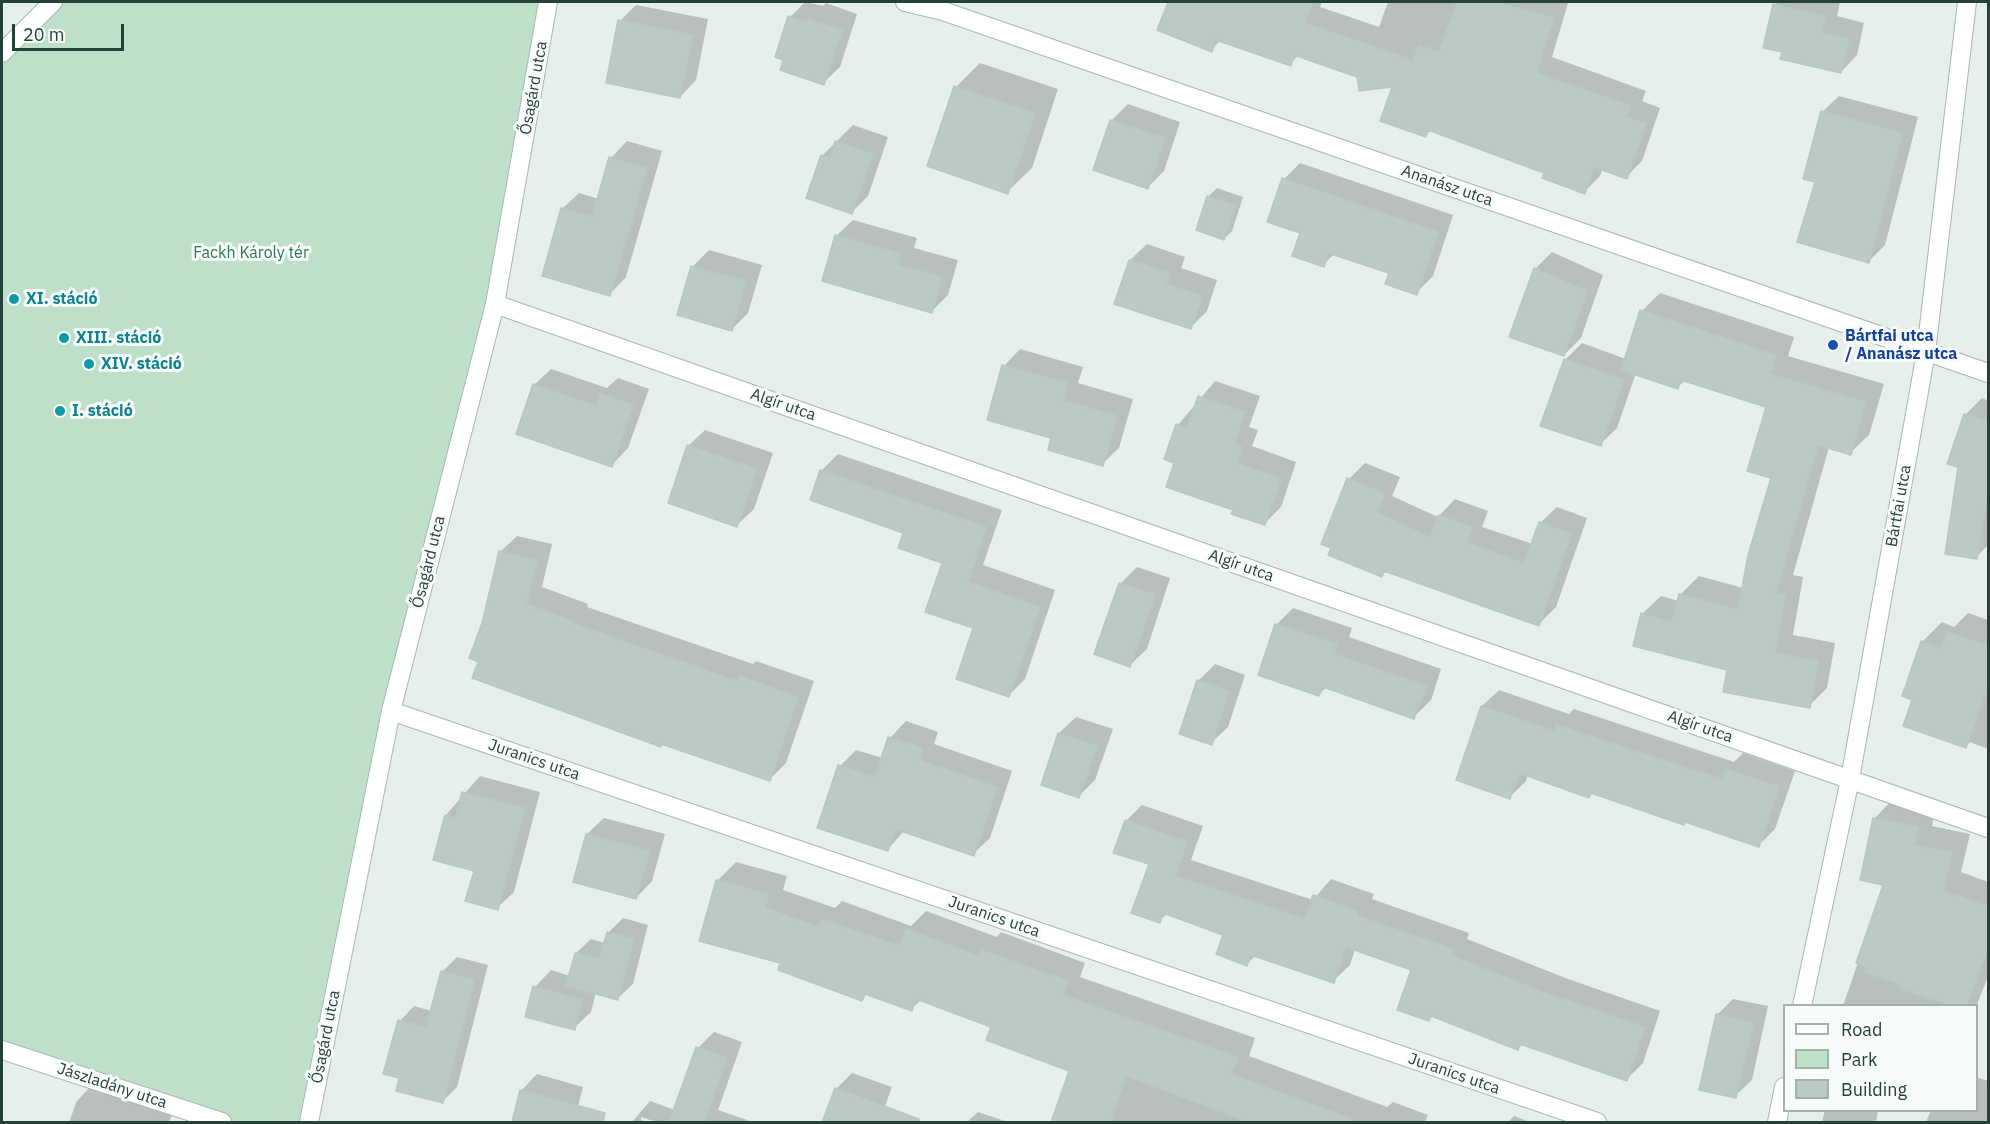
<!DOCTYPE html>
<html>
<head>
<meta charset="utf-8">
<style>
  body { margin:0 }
  #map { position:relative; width:1990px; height:1124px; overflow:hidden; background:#e6efeb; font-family:"IBM Plex Sans",sans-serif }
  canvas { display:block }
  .frame { position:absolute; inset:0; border:3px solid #24423a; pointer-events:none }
  .legend { position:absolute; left:1783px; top:1004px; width:195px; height:108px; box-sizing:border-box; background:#f7fbf9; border:2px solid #a3b1ad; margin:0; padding:8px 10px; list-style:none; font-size:18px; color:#24423a }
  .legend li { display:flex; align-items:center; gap:12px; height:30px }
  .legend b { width:30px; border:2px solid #a3b1ad }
  .scale { position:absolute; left:12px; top:24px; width:112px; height:27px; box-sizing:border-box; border:3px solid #24423a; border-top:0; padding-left:8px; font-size:18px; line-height:21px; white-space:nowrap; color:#24423a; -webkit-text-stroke:4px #f7fbf9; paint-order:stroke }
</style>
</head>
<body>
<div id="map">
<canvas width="1990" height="1124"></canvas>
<div class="frame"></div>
<ul class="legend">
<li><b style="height:8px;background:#fff"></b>Road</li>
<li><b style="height:16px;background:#bfe0c8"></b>Park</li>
<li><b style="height:16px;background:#bbcac4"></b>Building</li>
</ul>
<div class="scale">20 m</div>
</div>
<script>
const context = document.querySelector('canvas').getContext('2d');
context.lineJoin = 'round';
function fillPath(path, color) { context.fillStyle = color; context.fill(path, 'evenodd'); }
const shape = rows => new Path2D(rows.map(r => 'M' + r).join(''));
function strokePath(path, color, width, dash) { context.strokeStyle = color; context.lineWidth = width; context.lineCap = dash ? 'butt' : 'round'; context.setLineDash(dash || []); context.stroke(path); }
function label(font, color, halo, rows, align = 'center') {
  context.font = font + ' "IBM Plex Sans",sans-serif'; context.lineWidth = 6; context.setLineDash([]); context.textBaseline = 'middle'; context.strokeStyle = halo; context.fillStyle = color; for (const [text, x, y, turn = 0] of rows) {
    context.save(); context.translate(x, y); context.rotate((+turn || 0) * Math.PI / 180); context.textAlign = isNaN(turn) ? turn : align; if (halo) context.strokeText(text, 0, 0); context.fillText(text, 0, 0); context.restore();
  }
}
fillPath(shape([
  [53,2,548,2,522,161,391,711,309,1122,222,1122,2,1050,2,53]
]), '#bfe0c8');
fillPath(shape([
  [805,2,823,6,826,3,857,14,840,67,823,83,785,59,790,17],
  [1170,2,1322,2,1320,7,1379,27,1388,2,1564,2,1568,3,1552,57,1646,91,1642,101,1660,108,1642,161,1626,177,1603,168,1600,176,1584,192,1546,172,1431,130,1425,136,1395,86,1299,55,1290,64,1221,40,1211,50,1159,30],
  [1778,2,1840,2,1837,16,1864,23,1857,55,1841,72,1783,51,1774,5],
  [636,5,708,19,696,80,680,97,620,21],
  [980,63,1058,89,1032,168,1007,192,956,87],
  [1839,96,1918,117,1885,245,1869,261,1822,112],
  [1128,104,1180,122,1164,171,1148,187,1111,121],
  [853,125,888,137,868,196,852,212,822,156],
  [627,141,662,151,626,277,610,294,562,209,579,193,599,199,611,158],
  [1300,163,1453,215,1433,276,1416,293,1390,272,1335,253,1323,265,1302,232,1284,179],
  [1217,188,1243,197,1232,231,1224,239,1198,229,1209,196],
  [853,220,917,238,914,248,958,260,948,295,932,311,836,236],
  [1147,244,1185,257,1181,268,1217,280,1207,311,1190,328,1116,303,1130,260],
  [709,250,762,265,748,313,732,329,679,314,693,266],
  [1552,252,1603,275,1581,338,1564,355,1535,269],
  [1660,293,1794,337,1788,356,1884,384,1869,435,1850,453,1829,447,1793,575,1803,577,1793,635,1835,643,1827,688,1809,706,1728,669,1642,614,1661,596,1679,601,1681,594,1699,576,1743,588,1773,477,1768,406,1685,380,1678,387,1636,373,1617,428,1600,444,1565,360,1582,343,1626,359,1642,311],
  [1020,349,1083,367,1078,383,1133,399,1119,448,1102,464,1053,437,1004,366],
  [551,369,607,388,618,378,649,389,628,448,612,465,534,385],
  [1215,381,1260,396,1249,427,1258,430,1252,446,1296,462,1281,507,1264,524,1235,509,1176,462,1166,458,1178,425],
  [1982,398,1988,401,1988,545,1976,557,1965,415],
  [705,430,773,453,754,509,737,525,688,446],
  [838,454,1002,510,983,565,1055,590,1025,679,1009,695,944,562,821,471],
  [1365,463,1400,477,1392,496,1438,517,1455,499,1488,511,1482,527,1533,544,1540,523,1557,507,1587,518,1556,607,1539,624,1386,570,1381,575,1349,479],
  [517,536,552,544,542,587,588,604,587,607,753,664,756,661,814,681,786,763,769,780,662,743,660,745,480,661,483,624,500,552],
  [1137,567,1170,578,1147,649,1130,665,1096,653,1121,583],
  [1293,608,1352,628,1349,637,1441,669,1431,700,1414,717,1327,687,1319,694,1260,674,1277,624],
  [1968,613,1988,620,1988,749,1970,742,1966,746,1914,699,1922,642,1942,622,1954,627],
  [1215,664,1245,675,1228,727,1211,743,1198,681],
  [1499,690,1569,714,1574,709,1734,762,1743,753,1795,771,1775,829,1758,846,1687,821,1684,823,1593,792,1589,796,1528,775,1526,781,1510,797,1458,780,1482,706],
  [1076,717,1113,729,1095,780,1079,796,1042,784,1059,733],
  [906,721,938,732,934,744,1012,771,990,838,973,854,905,830,887,850,840,766,856,750,883,758,890,738],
  [480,776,540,792,514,892,497,908,446,815],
  [1893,799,1936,808,1932,826,1970,834,1961,872,1988,882,1988,976,1976,1007,1843,1006,1885,884,1875,818],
  [1142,805,1203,826,1191,860,1313,900,1331,879,1374,894,1372,899,1469,933,1467,939,1568,979,1660,1011,1643,1063,1626,1080,1523,1044,1518,1049,1434,1015,1429,1019,1413,969,1355,949,1350,965,1333,981,1256,955,1247,964,1225,934,1168,913,1159,921,1150,863,1126,821],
  [604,818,665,834,652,881,636,898,587,834],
  [736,862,787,876,783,890,835,908,842,901,911,926,926,911,997,937,1001,932,1085,963,1080,977,1255,1038,1249,1056,1387,1107,1393,1102,1428,1115,1425,1122,1062,1122,1053,1119,1071,1070,993,1026,921,1000,911,1009,868,993,862,999,782,962,717,881],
  [623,918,648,925,633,984,618,998,596,992,591,1012,574,1028,535,987,551,970,570,976,576,953,591,939,605,943,608,933],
  [457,957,488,965,457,1087,442,1102,401,1077,400,1021,414,1006,432,1011,442,972],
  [1733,999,1768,1006,1752,1080,1735,1096,1717,1015],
  [714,1032,742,1042,718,1110,753,1122,656,1122,641,1117,641,1120,647,1122,632,1122,650,1101,675,1110,698,1048],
  [852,1073,892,1087,879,1122,824,1122,836,1089],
  [537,1074,583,1087,574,1122,513,1122,521,1091],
  [1976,1077,1988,1081,1988,1122,1926,1122,1931,1110,1976,1110],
  [93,1084,173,1113,169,1122,69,1122,77,1101],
  [1825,1110,1878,1110,1876,1122,1822,1122],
  [978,1112,1008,1122,967,1122],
  [1514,1116,1530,1122,1508,1122]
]), '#0003');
const building = shape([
  [1168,2,1313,2,1305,23,1413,60,1419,45,1439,52,1457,2,1496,2,1553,18,1537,73,1631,106,1627,117,1646,124,1627,179,1594,167,1585,194,1542,178,1544,173,1428,130,1426,137,1380,121,1392,87,1359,91,1357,77,1294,55,1291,66,1216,40,1212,52,1157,30,1168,2],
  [1773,4,1825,16,1822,33,1849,39,1841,73,1780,59,1782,52,1763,48,1773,4],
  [788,16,807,23,808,19,842,30,824,85,780,70,783,60,775,57,788,16],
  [618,20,693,35,680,98,606,83,618,20],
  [954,86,1035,113,1008,194,927,166,954,86],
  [1821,111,1902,133,1869,263,1797,242,1815,182,1803,179,1821,111],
  [1110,120,1165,138,1148,189,1093,170,1110,120],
  [835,141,873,154,852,214,806,198,821,155,830,158,835,141],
  [609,157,647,168,610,296,542,276,561,208,592,217,609,157],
  [1282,178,1438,232,1417,295,1385,284,1389,273,1328,253,1324,267,1292,256,1300,233,1267,222,1282,178],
  [1207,196,1236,205,1224,240,1196,230,1207,196],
  [835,235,901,254,898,265,942,277,932,313,822,281,835,235],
  [1129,260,1169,273,1166,284,1202,296,1191,329,1114,304,1129,260],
  [691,266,746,281,732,331,677,315,691,266],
  [1534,268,1587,291,1564,356,1509,337,1534,268],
  [1640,310,1776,355,1770,374,1866,402,1851,455,1818,445,1776,593,1785,595,1775,653,1818,661,1810,708,1723,692,1727,670,1633,646,1641,613,1672,622,1679,594,1738,610,1748,555,1771,478,1747,471,1766,407,1681,380,1678,389,1621,370,1640,310],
  [1564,359,1624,380,1601,446,1540,426,1564,359],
  [1002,365,1067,383,1063,400,1117,416,1103,466,1048,450,1051,438,987,420,1002,365],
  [533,384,596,406,600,393,633,405,612,467,516,434,533,384],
  [1198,396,1245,412,1234,444,1242,447,1237,463,1281,479,1265,525,1231,514,1233,510,1166,487,1174,463,1164,459,1176,424,1187,428,1198,396],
  [1964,414,1989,422,1989,483,1977,559,1945,554,1958,467,1947,464,1964,414],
  [687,445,757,469,737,527,668,503,687,445],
  [820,470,986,527,968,582,1040,607,1009,697,956,679,973,628,925,612,942,563,898,548,903,533,810,500,820,470],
  [1347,478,1385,494,1377,513,1430,537,1438,515,1472,527,1467,543,1524,563,1539,522,1571,534,1539,626,1384,571,1382,577,1328,555,1331,548,1321,544,1347,478],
  [499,551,537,561,526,604,573,621,572,623,737,681,739,676,798,697,770,781,661,744,661,747,472,678,478,662,469,658,482,623,499,551],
  [1119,583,1155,595,1130,667,1094,654,1119,583],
  [1275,624,1337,644,1334,654,1426,686,1414,719,1323,687,1319,696,1258,675,1275,624],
  [1947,632,1989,646,1989,682,1966,748,1903,726,1912,700,1902,696,1921,641,1941,648,1947,632],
  [1197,680,1229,691,1212,745,1179,734,1197,680],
  [1481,706,1554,731,1556,725,1722,779,1725,769,1779,787,1759,847,1685,822,1684,825,1591,793,1589,798,1519,773,1510,799,1456,780,1481,706],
  [1058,733,1097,746,1079,798,1041,785,1058,733],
  [888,737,923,748,919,760,997,787,974,856,895,829,888,851,817,828,838,765,875,777,888,737],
  [462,792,525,808,498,910,465,901,474,871,433,860,445,815,455,818,462,792],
  [1873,818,1918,827,1914,845,1952,852,1943,891,1989,907,1989,944,1967,1005,1950,1005,1901,989,1902,985,1865,972,1867,967,1856,963,1883,885,1860,880,1873,818],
  [1125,820,1187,842,1176,876,1305,919,1313,895,1358,911,1357,916,1454,949,1452,956,1551,995,1645,1027,1627,1081,1520,1044,1518,1050,1431,1016,1429,1021,1397,1010,1411,970,1346,947,1334,983,1251,955,1247,966,1216,954,1223,935,1163,913,1160,923,1131,913,1149,864,1113,853,1125,820],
  [586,834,650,851,636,899,573,882,586,834],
  [716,880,769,894,765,908,819,927,822,919,899,946,906,929,979,956,981,950,1068,981,1063,995,1238,1057,1231,1074,1352,1119,1351,1122,1248,1122,1126,1076,1110,1122,1051,1122,1069,1071,986,1040,991,1027,916,999,912,1011,865,994,862,1001,778,970,780,963,699,941,716,880],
  [607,932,634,939,618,1000,566,986,575,953,599,959,607,932],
  [441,971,474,980,443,1103,396,1091,399,1078,383,1074,398,1020,426,1027,441,971],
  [533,986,582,1000,575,1030,525,1017,533,986],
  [1716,1014,1753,1023,1736,1098,1699,1090,1716,1014],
  [696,1047,727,1058,704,1122,669,1122,696,1047],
  [835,1088,919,1119,919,1122,822,1122,835,1088],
  [520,1090,605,1113,603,1122,512,1122,520,1090]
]);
fillPath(building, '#bbcac4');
strokePath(building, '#b8c9c2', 1.5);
const minor = shape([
  [495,304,1988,828],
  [391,711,1597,1122],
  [1802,1006,1850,779,1926,352,1967,2],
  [2,1050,222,1122],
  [309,1122,391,711,495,304,548,2],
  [1777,1122,1784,1087]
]);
const tertiary = shape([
  [905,2,943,11,1988,373],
  [2,53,53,2]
]);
strokePath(minor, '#a8b8b2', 20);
strokePath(tertiary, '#a8b8b2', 20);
strokePath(minor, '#fff', 18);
strokePath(tertiary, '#fff', 18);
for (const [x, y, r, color] of [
  [14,299,6,"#0f9aa8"],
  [64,338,6,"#0f9aa8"],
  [1833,345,6,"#1a4fb4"],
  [89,364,6,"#0f9aa8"],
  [60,411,6,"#0f9aa8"]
]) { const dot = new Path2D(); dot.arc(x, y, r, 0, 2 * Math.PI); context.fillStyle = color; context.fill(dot); strokePath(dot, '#f7fbf9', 2); }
label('16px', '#24423a', '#f7fbf9', [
  ["Ősagárd utca",534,88,-80],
  ["Ananász utca",1447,186,19],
  ["Algír utca",783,405,19],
  ["Bártfai utca",1899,506,-80],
  ["Ősagárd utca",429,562,-76],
  ["Algír utca",1241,566,19],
  ["Algír utca",1700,727,19],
  ["Juranics utca",534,760,19],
  ["Juranics utca",994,917,19],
  ["Ősagárd utca",326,1037,-79],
  ["Juranics utca",1454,1074,19],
  ["Jászladány utca",112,1086,18]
]);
label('16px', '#2d7a4b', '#f7fbf9', [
  ["Fackh Károly tér",251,253]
]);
label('bold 16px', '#0d838f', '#f7fbf9', [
  ["XI. stáció",26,299],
  ["XIII. stáció",76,338],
  ["XIV. stáció",101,364],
  ["I. stáció",72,411]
], 'left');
label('bold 16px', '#164399', '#f7fbf9', [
  ["Bártfai utca",1845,336],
  ["/ Ananász utca",1845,354]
], 'left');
</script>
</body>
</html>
